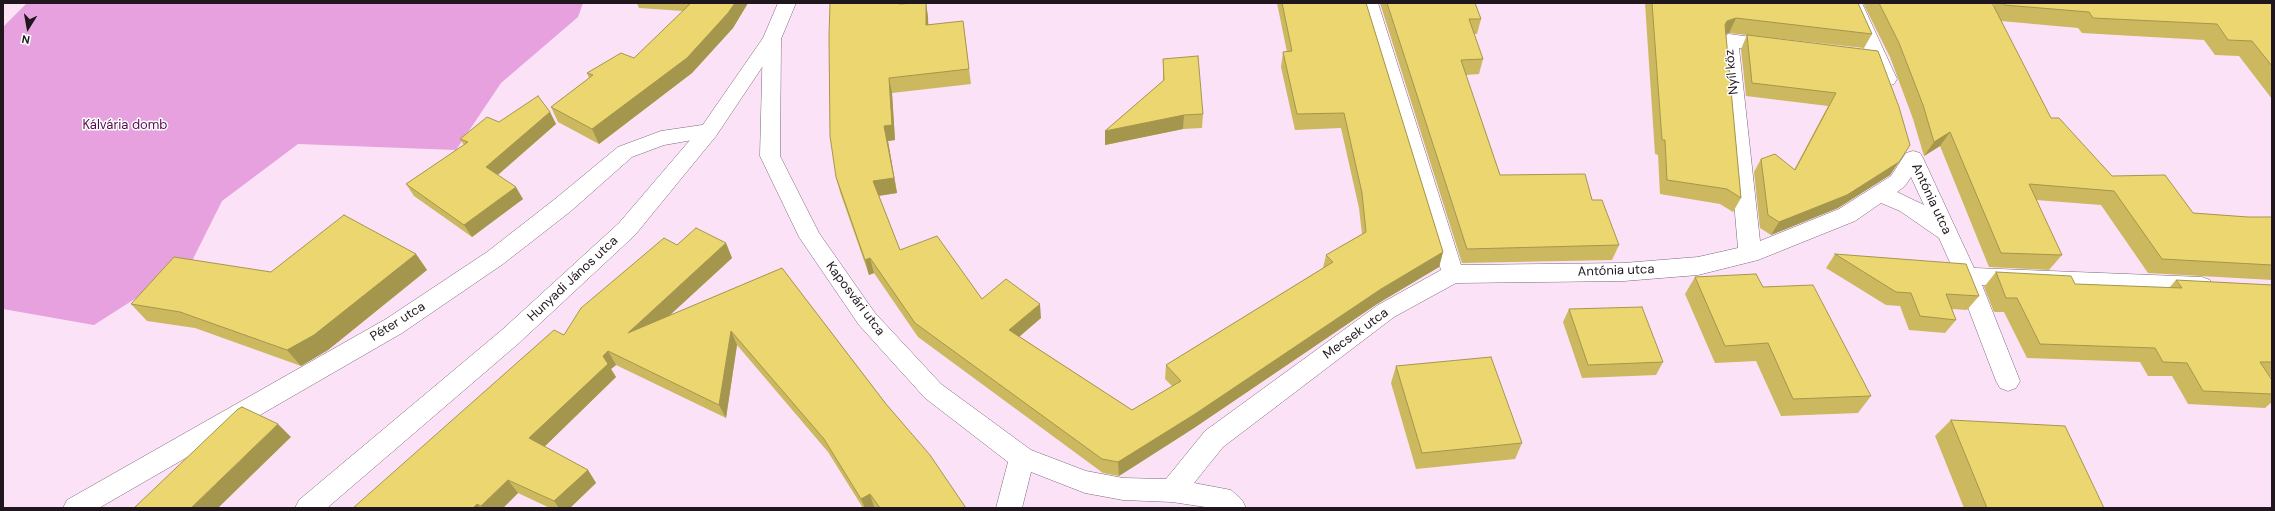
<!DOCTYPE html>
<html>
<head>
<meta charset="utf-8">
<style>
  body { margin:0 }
  #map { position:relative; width:2275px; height:511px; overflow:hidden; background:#fbe2f7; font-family:"DM Sans",sans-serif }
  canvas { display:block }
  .frame { position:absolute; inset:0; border:4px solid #1f161e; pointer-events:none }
  .north { position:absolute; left:8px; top:8px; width:40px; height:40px; -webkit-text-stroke:3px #fff; paint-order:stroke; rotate:191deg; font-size:11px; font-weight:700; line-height:16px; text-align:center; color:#1f161e }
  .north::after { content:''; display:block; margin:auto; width:14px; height:18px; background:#1f161e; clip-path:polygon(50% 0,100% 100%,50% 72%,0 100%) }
</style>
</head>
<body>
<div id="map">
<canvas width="2275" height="511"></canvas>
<div class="frame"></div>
<div class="north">N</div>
</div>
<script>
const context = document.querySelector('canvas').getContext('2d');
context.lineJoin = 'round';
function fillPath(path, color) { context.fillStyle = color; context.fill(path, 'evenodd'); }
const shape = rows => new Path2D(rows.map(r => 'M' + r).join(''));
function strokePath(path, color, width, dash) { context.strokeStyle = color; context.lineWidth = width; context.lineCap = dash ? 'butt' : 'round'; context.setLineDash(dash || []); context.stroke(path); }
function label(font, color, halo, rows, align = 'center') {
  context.font = font + ' "DM Sans",sans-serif'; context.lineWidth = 3; context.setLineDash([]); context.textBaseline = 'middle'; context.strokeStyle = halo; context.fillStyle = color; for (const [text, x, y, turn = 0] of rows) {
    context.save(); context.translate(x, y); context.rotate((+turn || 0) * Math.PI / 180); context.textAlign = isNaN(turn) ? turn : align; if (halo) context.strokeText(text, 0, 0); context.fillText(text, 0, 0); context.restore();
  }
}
fillPath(shape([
  [27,3,583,3,578,17,501,83,456,150,298,144,222,201,191,263,94,325,3,309,3,27]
]), '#e6a1de');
const minor = shape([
  [1360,3,1378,3,1461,265,1624,263,1698,257,1738,248,1720,40,1722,36,1729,34,1774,40,1781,42,1783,46,1781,50,1774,52,1739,48,1760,241,1839,209,1891,176,1906,153,1913,151,1920,153,1923,158,1974,268,2202,277,2210,280,2213,286,2210,292,2202,295,1982,285,2020,381,2016,388,2008,391,2000,388,1996,381,1956,276,1939,238,1900,211,1881,203,1855,221,1758,260,1698,275,1624,281,1456,283,1394,317,1223,447,1194,483,1231,490,1242,500,1246,508,1212,508,1172,502,1123,500,1085,493,1031,472,1022,508,996,508,1008,462,925,398,859,325,799,237,760,156,763,39,765,35,772,33,779,35,781,39,780,156,819,233,875,313,941,384,1031,450,1086,471,1123,478,1166,479,1205,431,1378,305,1441,270,1360,3],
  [1911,177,1924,205,1897,192,1905,186,1911,177],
  [1844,3,1862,3,1897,79,1894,84,1887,86,1880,84,1844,3],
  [709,124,716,126,719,131,716,136,664,145,632,157,571,211,503,264,402,333,99,508,63,508,67,500,386,319,487,252,555,199,618,147,661,131,709,124]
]);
const tertiary = shape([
  [778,3,796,3,781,39,716,136,635,235,519,343,327,508,295,508,299,500,503,329,619,223,702,126,763,38,778,3]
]);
strokePath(minor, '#7d687a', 1);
strokePath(tertiary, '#7d687a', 1);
fillPath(minor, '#fff');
fillPath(tertiary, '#fff');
fillPath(shape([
  [637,3,748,3,733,28,692,73,599,144,558,122,551,107,589,78,587,73,634,58,683,11,639,8],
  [830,3,901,3,901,4,926,3,928,17,928,25,963,21,971,84,892,93,895,140,888,141,897,193,879,196,900,250,982,299,1041,318,1019,336,1132,410,1172,386,1165,379,1166,365,1323,268,1326,255,1362,234,1359,208,1341,128,1295,130,1281,67,1283,52,1287,52,1277,3,1366,3,1443,252,1439,267,1377,304,1194,428,1119,476,1103,473,918,337,874,273,869,275,840,192,836,177],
  [1380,3,1475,3,1481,19,1477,34,1474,34,1483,59,1479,74,1466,75,1500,175,1592,200,1619,245,1612,260,1462,263],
  [1645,3,1858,3,1872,34,1864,48,1729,33,1726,34,1741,198,1733,212,1720,204,1660,194,1658,155,1655,154],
  [1863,3,1992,3,1994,7,1994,3,2272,3,2272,99,2239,56,2215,55,2204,40,2082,33,2078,28,2001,21,2051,118,2112,176,2193,213,2248,217,2272,217,2272,280,2148,273,2101,205,2036,200,2062,255,2049,270,1989,267,1940,146,1924,156,1913,119,1890,57],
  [1747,35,1878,51,1910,145,1890,175,1838,208,1771,235,1760,228,1754,172,1761,159,1794,170,1828,106,1746,96,1741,49],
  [1163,59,1203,114,1202,128,1183,129,1105,145,1105,131,1163,81],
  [550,112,556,124,498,175,523,199,472,237,414,196,406,184,464,145,460,139,499,122],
  [726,243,732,258,669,316,782,268,966,508,875,508,874,507,872,508,863,508,828,452,737,345,726,418,616,365,611,369,616,377,544,447,588,470,596,483,570,508,550,508,518,493,503,508,353,508,564,335,677,245],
  [416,254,427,270,328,350,301,366,195,328,147,321,131,304,271,272],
  [1835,254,1979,296,1967,310,1952,309,1956,320,1945,333,1909,330,1900,306,1886,305,1826,268],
  [1996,272,2075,284,2169,288,2176,280,2272,285,2272,376,2270,376,2272,380,2272,402,2265,408,2188,404,2172,376,2148,376,2140,362,2027,358,2004,312,1994,312,1984,287],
  [1695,277,1763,287,1871,396,1858,413,1781,416,1756,361,1715,363,1685,294],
  [1569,309,1663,362,1656,375,1582,378,1563,322],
  [1396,366,1522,443,1515,459,1416,469,1391,383],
  [1951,420,2104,508,1964,508,1935,436]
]), '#cbb85f');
fillPath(shape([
  [735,3,748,3,733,28,692,73,599,144,592,129],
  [926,3,928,17,929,41,926,25],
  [1736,18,1729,33,1721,35,1727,21],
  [889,78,892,93,895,140,888,141,897,193,877,196,873,181,884,126],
  [550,112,556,124,493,179,486,167],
  [1184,115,1183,129,1105,145,1105,131],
  [1950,132,1940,146,1924,156,1934,142],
  [1899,162,1890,175,1838,208,1771,235,1779,222],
  [516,187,523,199,472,237,464,225],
  [726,243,732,258,635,347,628,333],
  [1443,252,1439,267,1377,304,1194,428,1119,476,1118,462,1381,289],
  [416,254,427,270,328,350,301,366,287,350],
  [870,258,874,273,869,275,865,260],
  [1040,304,1041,318,1011,344,1009,330],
  [731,331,737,345,726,418,719,405],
  [608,351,616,365,611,369,616,377,539,452,529,438,603,356],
  [278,424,291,437,218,508,191,508],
  [588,470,596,483,570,508,559,508,554,501],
  [508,480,518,493,503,508,483,508,481,506],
  [870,494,874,507,872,508,865,508,861,499],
  [477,504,481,508,473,508]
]), '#a5964e');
const building = shape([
  [691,3,735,3,728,13,687,58,592,129,551,107,593,75,587,73,621,53,634,58,691,3],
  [830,3,899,3,899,4,915,3,926,3,926,25,963,21,969,69,889,78,892,125,884,126,894,178,873,181,900,250,937,236,982,299,1006,279,1040,304,1009,330,1132,410,1181,381,1166,365,1333,262,1326,255,1366,232,1362,193,1344,113,1297,114,1283,52,1292,51,1282,3,1366,3,1443,252,1381,289,1195,414,1118,462,1102,459,915,323,870,258,865,260,836,177,830,136,829,36,830,3],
  [1387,3,1475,3,1481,19,1469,19,1483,59,1461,60,1500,175,1585,174,1592,200,1602,200,1619,245,1467,249,1387,3],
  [1652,3,1858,3,1872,34,1736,18,1727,21,1725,25,1741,198,1727,189,1667,180,1665,140,1662,140,1652,3],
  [1879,3,1992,3,2051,118,2059,118,2112,176,2165,175,2193,213,2248,217,2272,217,2272,265,2162,259,2114,191,2029,184,2062,255,2001,253,1950,132,1934,142,1923,105,1899,43,1879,3],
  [2004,3,2272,3,2272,66,2252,41,2228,40,2217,24,2093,18,2089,12,2004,5,2004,3],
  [1747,35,1878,51,1899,107,1910,145,1899,162,1847,195,1779,222,1768,215,1761,159,1775,154,1795,170,1836,93,1752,83,1747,35],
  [1198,56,1203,114,1184,115,1105,131,1164,80,1163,59,1198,56],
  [538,96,550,112,486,167,516,187,464,225,406,184,468,142,460,139,487,117,499,122,538,96],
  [344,215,416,254,314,335,287,350,180,312,131,304,174,257,271,272,344,215],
  [696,228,726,243,628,333,782,268,886,404,930,455,966,508,880,508,870,494,861,499,824,439,731,331,719,405,608,351,603,356,608,364,529,438,588,470,554,501,508,480,481,506,477,504,473,508,353,508,554,330,564,335,581,308,664,238,677,245,696,228],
  [1835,254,1966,264,1979,296,1946,294,1956,320,1920,316,1911,293,1896,292,1835,254],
  [1996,272,2071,276,2075,284,2182,288,2176,280,2272,285,2272,362,2260,362,2272,380,2272,394,2203,391,2187,363,2163,362,2155,348,2040,344,2017,298,2006,298,1996,272],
  [1756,274,1763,287,1813,285,1871,396,1793,399,1768,343,1725,346,1695,277,1756,274],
  [1642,307,1663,362,1588,365,1569,309,1642,307],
  [1491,357,1522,443,1422,453,1396,366,1491,357],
  [242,407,278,424,191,508,134,508,238,409,242,407],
  [1951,420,2065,426,2104,508,1987,508,1951,420]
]);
fillPath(building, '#ecd66f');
strokePath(building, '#a5964e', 1);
label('13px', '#1f161e', '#fff', [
  ["Nyíl köz",1732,72,-96],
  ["Antónia utca",1931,199,65],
  ["Antónia utca",1616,271,-2],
  ["Hunyadi János utca",573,279,-43],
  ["Kaposvári utca",855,299,53],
  ["Péter utca",398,322,-32],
  ["Mecsek utca",1356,334,-36]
]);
label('13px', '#510c4d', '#fff', [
  ["Kálvária domb",125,126]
]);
</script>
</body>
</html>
